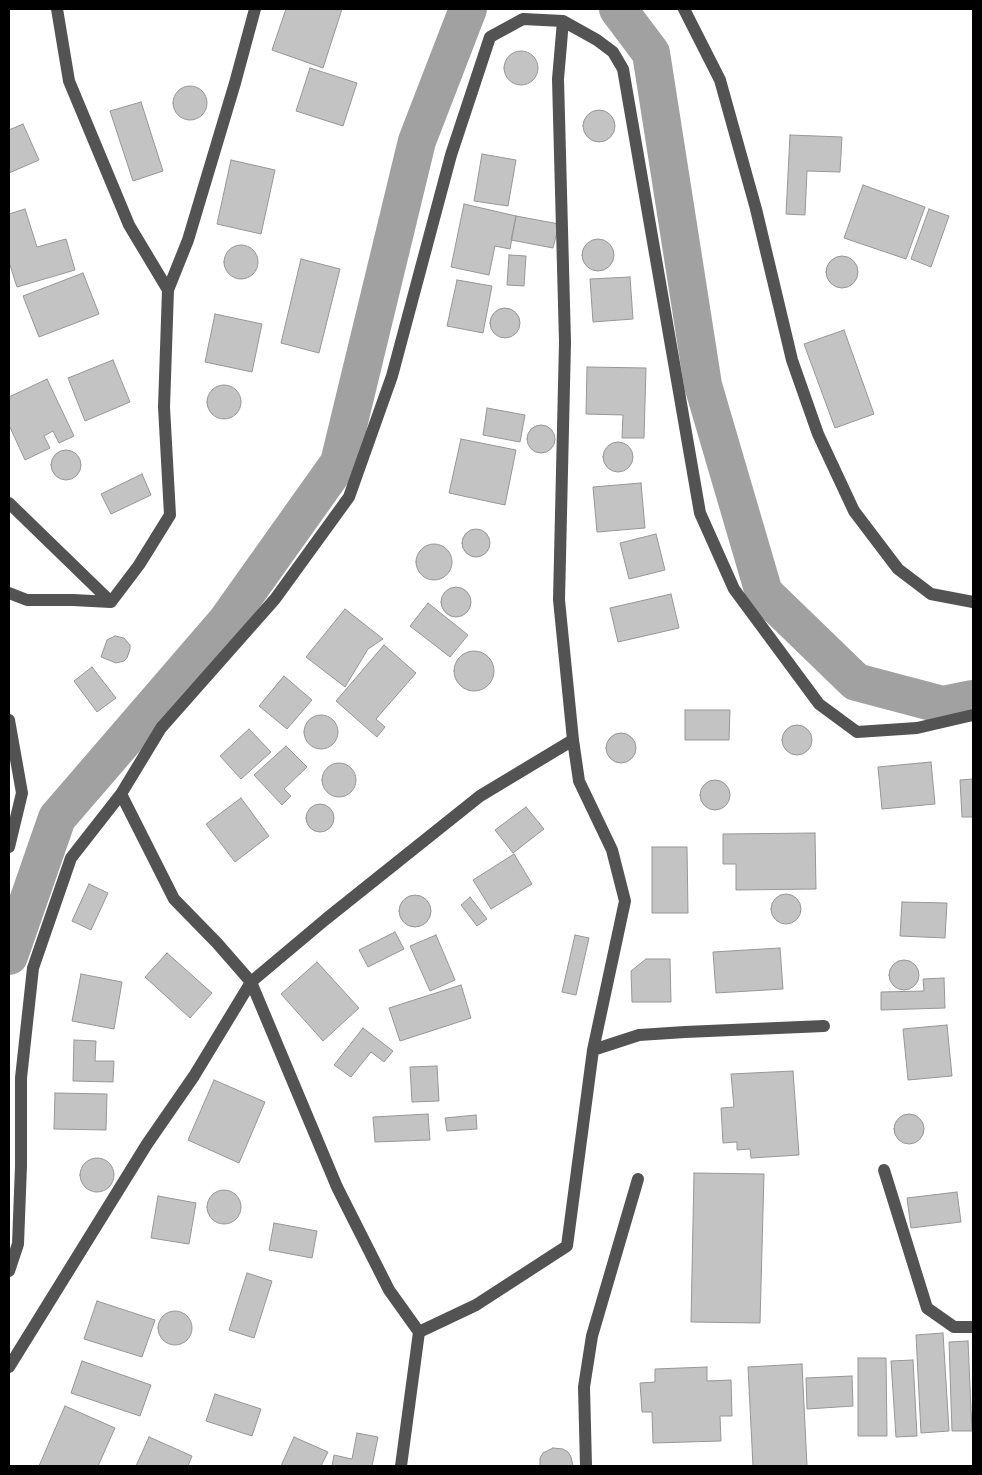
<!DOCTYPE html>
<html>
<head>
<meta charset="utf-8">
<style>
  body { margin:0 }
  #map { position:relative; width:982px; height:1475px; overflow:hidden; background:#fff; font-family:Montserrat,sans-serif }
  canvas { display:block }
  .frame { position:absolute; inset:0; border:10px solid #000; pointer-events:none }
</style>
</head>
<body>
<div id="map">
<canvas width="982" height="1475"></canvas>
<div class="frame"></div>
</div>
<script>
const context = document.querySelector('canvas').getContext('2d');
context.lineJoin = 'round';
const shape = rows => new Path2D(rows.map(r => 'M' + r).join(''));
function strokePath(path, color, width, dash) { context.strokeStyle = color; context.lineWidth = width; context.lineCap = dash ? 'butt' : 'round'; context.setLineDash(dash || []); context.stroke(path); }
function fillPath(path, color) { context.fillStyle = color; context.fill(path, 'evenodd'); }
strokePath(shape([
  [618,9,651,53,703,385,764,593,856,682,943,705,973,699],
  [9,956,57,818,226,622,339,463,417,141,468,9]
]), '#a1a1a1', 38);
const building = shape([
  [286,9,342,9,323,68,272,50,286,9],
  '504 68a17 17 0 1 1 34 0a17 17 0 1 1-34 0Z',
  [310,68,357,83,343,126,296,111,310,68],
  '173 103a17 17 0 1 1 34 0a17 17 0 1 1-34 0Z',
  [141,102,163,171,133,181,110,111,141,102],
  '583 126a16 16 0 1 1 32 0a16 16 0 1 1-32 0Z',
  [23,124,39,160,9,173,9,130,23,124],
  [790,135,842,137,840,172,807,171,805,215,786,214,790,135],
  [482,154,516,160,508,206,474,201,482,154],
  [231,160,275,170,261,234,217,224,231,160],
  [863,185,925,207,906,259,844,238,863,185],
  [464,204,516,216,510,249,495,246,489,275,451,267,464,204],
  [25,209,37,247,66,239,75,270,17,287,9,262,9,214,25,209],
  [929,209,949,216,931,267,911,259,929,209],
  [516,216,559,224,553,248,511,240,516,216],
  '582 255a16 16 0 1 1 32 0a16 16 0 1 1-32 0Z',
  '224 262a17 17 0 1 1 34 0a17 17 0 1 1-34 0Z',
  [509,255,526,256,524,286,507,285,509,255],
  '826 272a16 16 0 1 1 32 0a16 16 0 1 1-32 0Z',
  [301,259,340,269,319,353,281,343,301,259],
  [83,273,99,314,39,337,23,296,83,273],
  [630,277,633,319,593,322,590,279,630,277],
  [457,280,492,286,483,333,447,326,457,280],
  '490 323a15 15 0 1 1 30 0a15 15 0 1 1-30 0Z',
  [215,314,262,324,252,372,205,362,215,314],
  [844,330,874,414,835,428,804,344,844,330],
  [113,360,130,402,85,421,68,378,113,360],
  [587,367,646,368,644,438,622,438,623,415,586,414,587,367],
  [47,379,74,436,59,443,53,431,44,436,50,448,25,460,9,425,9,397,47,379],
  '207 402a17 17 0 1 1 34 0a17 17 0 1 1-34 0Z',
  [487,408,525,415,520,442,483,435,487,408],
  '527 439a14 14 0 1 1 28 0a14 14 0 1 1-28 0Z',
  [461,439,516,450,505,505,449,493,461,439],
  '603 457a15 15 0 1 1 30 0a15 15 0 1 1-30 0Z',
  '51 465a15 15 0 1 1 30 0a15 15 0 1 1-30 0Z',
  [142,474,151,495,111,514,101,494,142,474],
  [641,483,645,528,597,532,593,487,641,483],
  '462 543a14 14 0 1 1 28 0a14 14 0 1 1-28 0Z',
  [656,534,665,570,629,579,620,543,656,534],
  '416 562a18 18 0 1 1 36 0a18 18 0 1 1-36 0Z',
  '441 602a15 15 0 1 1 30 0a15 15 0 1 1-30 0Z',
  [671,594,679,628,618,642,610,608,671,594],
  [428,603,468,635,450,657,410,626,428,603],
  [345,609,383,639,368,649,345,687,306,657,345,609],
  [115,636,124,638,130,645,130,649,127,658,124,661,116,663,101,657,107,640,115,636],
  [384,645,416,673,376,719,385,727,377,737,336,701,384,645],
  '454 671a20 20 0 1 1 40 0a20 20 0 1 1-40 0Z',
  [92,667,116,698,97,712,74,681,92,667],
  [284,676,312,700,287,729,259,706,284,676],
  [685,710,730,710,729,740,685,740,685,710],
  '304 732a17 17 0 1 1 34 0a17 17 0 1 1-34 0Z',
  '782 740a15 15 0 1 1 30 0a15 15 0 1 1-30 0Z',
  [249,729,271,752,241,779,220,756,249,729],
  '606 748a15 15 0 1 1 30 0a15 15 0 1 1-30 0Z',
  [286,746,307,767,284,789,291,796,282,805,254,775,286,746],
  [931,762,935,804,882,809,878,767,931,762],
  '322 780a17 17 0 1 1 34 0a17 17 0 1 1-34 0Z',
  [973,779,973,817,962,817,960,780,973,779],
  '700 795a15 15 0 1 1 30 0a15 15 0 1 1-30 0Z',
  [241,798,269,836,235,862,206,824,241,798],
  '306 818a14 14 0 1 1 28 0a14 14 0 1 1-28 0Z',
  [526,807,544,829,513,853,495,830,526,807],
  [815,833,816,889,736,890,736,864,723,864,723,834,815,833],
  [652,847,687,847,688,913,652,913,652,847],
  [514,854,532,884,491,909,473,880,514,854],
  [89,884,108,893,91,930,72,921,89,884],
  '771 909a15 15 0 1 1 30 0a15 15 0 1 1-30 0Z',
  '399 911a16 16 0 1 1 32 0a16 16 0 1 1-32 0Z',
  [470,897,487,919,477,926,461,905,470,897],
  [902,902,947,903,945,938,900,936,902,902],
  [395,932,404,949,368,967,359,950,395,932],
  [436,935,455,980,430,991,410,946,436,935],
  [575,935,589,938,576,995,562,992,575,935],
  [780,948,783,989,716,993,713,952,780,948],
  [167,953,212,993,190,1018,145,977,167,953],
  [646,959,670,959,671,1002,632,1002,631,971,646,959],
  '889 975a15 15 0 1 1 30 0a15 15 0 1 1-30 0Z',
  [317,962,359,1008,323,1041,281,994,317,962],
  [81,974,122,982,114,1029,72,1021,81,974],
  [944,978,945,1008,881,1010,881,992,924,991,923,979,944,978],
  [461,985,471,1018,400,1041,389,1008,461,985],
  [947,1025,952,1076,908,1080,903,1029,947,1025],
  [363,1028,393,1051,384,1062,371,1052,351,1077,334,1065,363,1028],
  [74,1040,96,1041,95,1061,114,1061,113,1082,73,1081,74,1040],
  [437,1066,439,1101,412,1102,410,1067,437,1066],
  [793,1071,799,1155,751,1158,750,1149,737,1150,737,1142,723,1143,721,1108,734,1107,731,1074,793,1071],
  [214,1080,265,1102,239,1163,188,1140,214,1080],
  [55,1093,107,1094,106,1130,54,1129,55,1093],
  '894 1129a15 15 0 1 1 30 0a15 15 0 1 1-30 0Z',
  [428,1114,430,1140,375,1142,373,1117,428,1114],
  [476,1115,477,1129,447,1131,445,1118,476,1115],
  '80 1175a17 17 0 1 1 34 0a17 17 0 1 1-34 0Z',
  [694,1173,764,1174,760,1323,691,1322,694,1173],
  '207 1207a17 17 0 1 1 34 0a17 17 0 1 1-34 0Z',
  [957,1192,961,1222,911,1228,907,1198,957,1192],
  [158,1196,196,1203,189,1244,151,1238,158,1196],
  [274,1223,317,1231,312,1258,269,1250,274,1223],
  [247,1273,272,1281,254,1338,229,1330,247,1273],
  [97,1301,155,1320,142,1357,84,1339,97,1301],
  '158 1328a17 17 0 1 1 34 0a17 17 0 1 1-34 0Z',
  [943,1333,949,1431,921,1433,916,1335,943,1333],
  [968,1341,972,1431,952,1431,949,1342,968,1341],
  [858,1358,886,1358,887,1436,858,1436,858,1358],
  [913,1360,917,1436,896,1437,891,1361,913,1360],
  [82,1361,151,1385,140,1416,71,1393,82,1361],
  [802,1364,807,1466,753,1466,748,1367,802,1364],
  [707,1367,707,1381,731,1380,732,1416,720,1416,721,1441,653,1443,652,1412,642,1412,640,1383,655,1382,655,1369,707,1367],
  [852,1376,853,1406,807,1409,806,1378,852,1376],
  [215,1394,261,1409,252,1436,206,1421,215,1394],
  [65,1406,115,1428,98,1466,39,1466,65,1406],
  [357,1433,378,1437,372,1466,332,1466,334,1455,352,1459,357,1433],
  [149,1437,192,1456,188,1466,136,1466,149,1437],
  [294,1437,328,1452,321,1466,281,1466,294,1437],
  [553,1448,563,1449,568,1452,571,1457,573,1466,540,1466,540,1458,543,1453,553,1448]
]);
fillPath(building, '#c3c3c3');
strokePath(building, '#979797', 1);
strokePath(shape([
  [57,9,69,81,129,225,168,290],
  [684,9,720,80,756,209,792,360,818,434,854,511,898,569,931,594,973,602],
  [9,503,111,602],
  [9,593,27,600,73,600,111,602,139,565,170,515,164,407,168,290,188,240,235,83,255,9],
  [9,720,22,793,9,847],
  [121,794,174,899,217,943,251,982,337,1187,389,1290,419,1332],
  [593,1050,639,1035,685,1032,824,1026],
  [884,1170,927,1308,954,1327,973,1327],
  [9,1271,18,1244,21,1166,21,1078,33,968,71,858,121,794,161,728,275,599,349,497,392,376,451,155,490,37,523,19,563,21,597,40,613,52,623,69,700,513,734,589,819,704,857,732,917,728,973,715],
  [9,1367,147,1144,194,1076,251,982,326,919,480,796,573,740],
  [401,1466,419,1332,476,1305,567,1246,593,1050,625,901,612,850,579,781,573,740,559,600,565,342,558,79,563,21],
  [586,1466,584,1387,592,1336,638,1179]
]), '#535353', 12);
</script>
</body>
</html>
